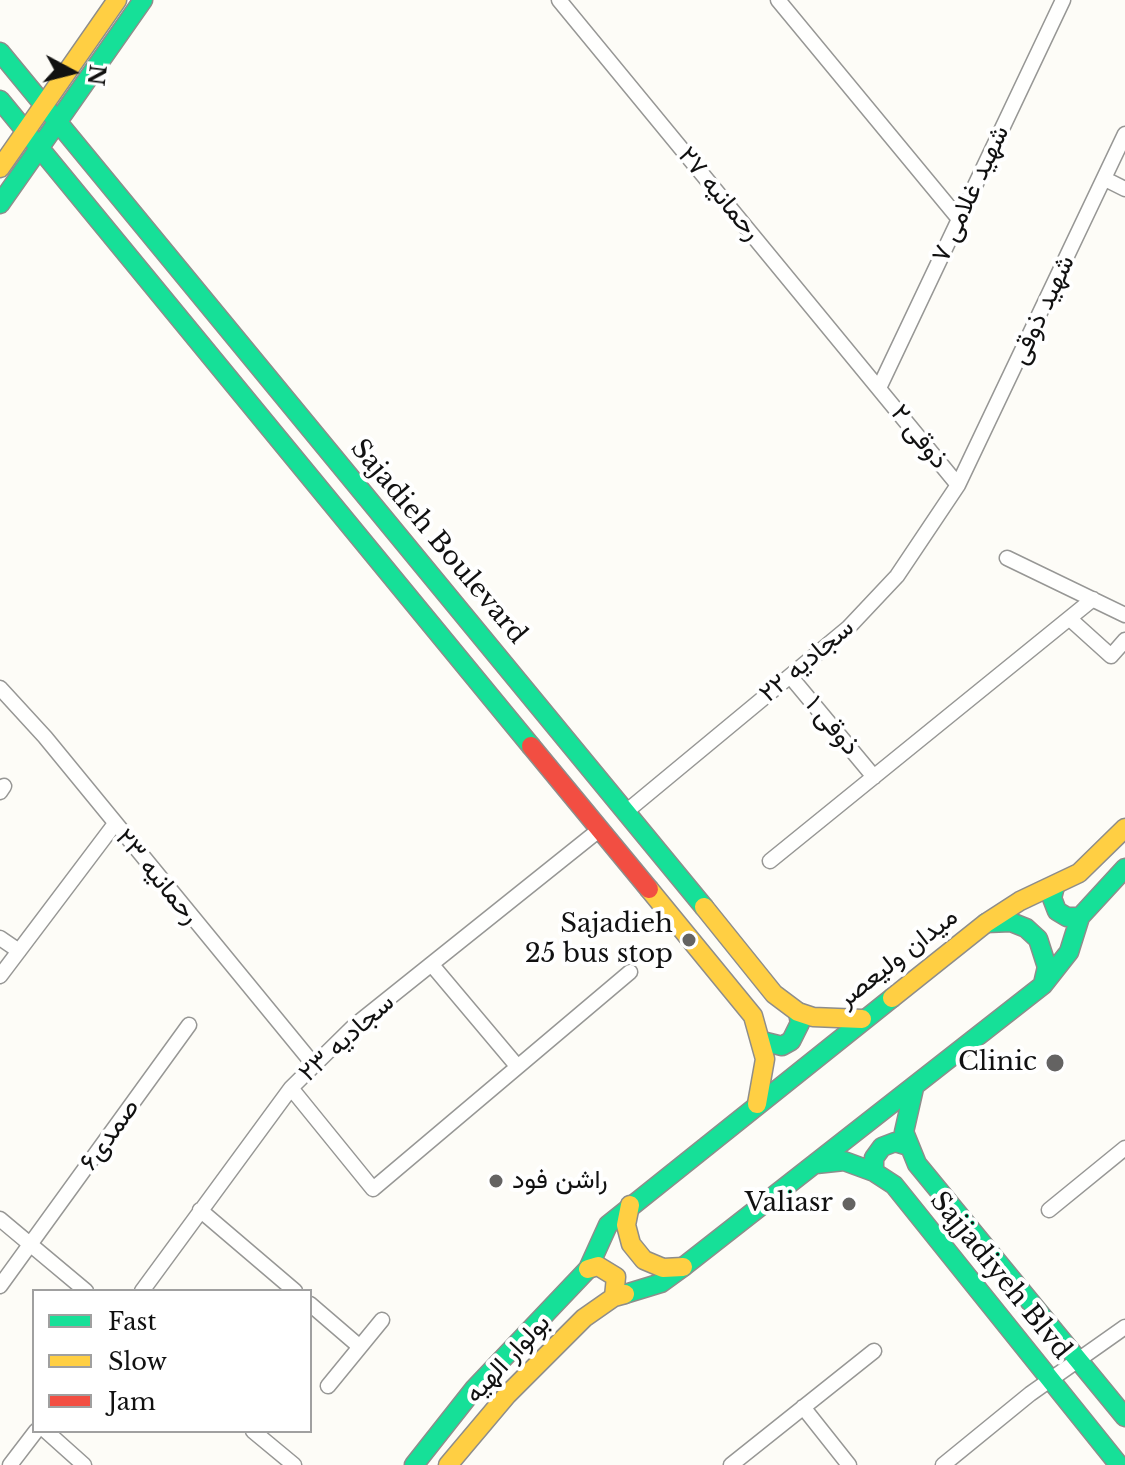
<!DOCTYPE html>
<html>
<head>
<meta charset="utf-8">
<style>
  body { margin:0 }
  #map { position:relative; width:1125px; height:1465px; overflow:hidden; background:#fdfcf7; font-family:"Libre Baskerville",serif }
  canvas { display:block }
  .legend { position:absolute; left:32px; top:1289px; width:280px; height:144px; box-sizing:border-box; background:#fff; border:2px solid #a0a0a0; margin:0; padding:10px 14px; list-style:none; font-size:24px; color:#111 }
  .legend li { display:flex; align-items:center; gap:16px; height:40px }
  .legend b { width:40px; border:2px solid #a0a0a0 }
  .north { position:absolute; left:32px; top:32px; width:80px; height:80px; -webkit-text-stroke:6px #fff; paint-order:stroke; rotate:97deg; font-size:22px; font-weight:700; line-height:32px; text-align:center; color:#111 }
  .north::after { content:''; display:block; margin:auto; width:28px; height:36px; background:#111; clip-path:polygon(50% 0,100% 100%,50% 72%,0 100%) }
</style>
</head>
<body>
<div id="map">
<canvas width="1125" height="1465"></canvas>
<ul class="legend">
<li><b style="height:10px;background:#16e098"></b>Fast</li>
<li><b style="height:10px;background:#ffcf43"></b>Slow</li>
<li><b style="height:10px;background:#f24e42"></b>Jam</li>
</ul>
<div class="north">N</div>
</div>
<script>
const context = document.querySelector('canvas').getContext('2d');
context.lineJoin = 'round';
const shape = rows => new Path2D(rows.map(r => 'M' + r).join(''));
function strokePath(path, color, width, dash) { context.strokeStyle = color; context.lineWidth = width; context.lineCap = dash ? 'butt' : 'round'; context.setLineDash(dash || []); context.stroke(path); }
function label(font, color, halo, rows, align = 'center') {
  context.font = font + ' "Libre Baskerville",Vazirmatn,serif'; context.lineWidth = 8; context.setLineDash([]); context.textBaseline = 'middle'; context.strokeStyle = halo; context.fillStyle = color; for (const [text, x, y, turn = 0] of rows) {
    context.save(); context.translate(x, y); context.rotate((+turn || 0) * Math.PI / 180); context.textAlign = isNaN(turn) ? turn : align; if (halo) context.strokeText(text, 0, 0); context.fillText(text, 0, 0); context.restore();
  }
}
const street = shape([
  [559,0,958,485],
  [778,0,959,219],
  [1105,179,1125,189],
  [879,388,1063,0],
  [1007,558,1125,615],
  [1070,619,1111,656,1125,640],
  [790,676,874,777],
  [0,688,45,737,314,1065],
  [0,792,4,786],
  [627,811,848,628,897,576,958,485,1125,134],
  [770,861,1093,599],
  [0,938,19,951],
  [432,965,517,1066],
  [0,976,114,825],
  [291,1088,373,1189,630,972],
  [200,1210,295,1291],
  [1049,1210,1125,1148],
  [0,1219,86,1291],
  [0,1286,189,1025],
  [142,1291,291,1088,354,1026,599,830],
  [310,1304,360,1347],
  [328,1386,382,1320],
  [803,1407,849,1465],
  [46,1431,84,1465],
  [253,1431,294,1465],
  [10,1465,36,1431],
  [731,1465,874,1351],
  [943,1465,1030,1394,1125,1327]
]);
const fast = shape([
  [0,52,704,907],
  [0,100,531,746],
  [0,204,143,0],
  [1055,886,1052,898,1057,911,1067,917,1080,917],
  [986,923,1011,922,1026,928,1038,939,1047,967,1043,984],
  [762,1041,782,1046,791,1041,800,1023,798,1012],
  [914,1088,904,1132,917,1164,1125,1417],
  [816,1164,844,1161,874,1172,894,1185,1119,1465],
  [874,1172,874,1158,882,1147,895,1142,908,1146],
  [625,1294,661,1283,683,1267,1043,985,1069,952,1080,917,1125,868],
  [414,1465,474,1389,588,1269,608,1225,892,998]
]);
const slow = shape([
  [0,168,117,0],
  [649,889,753,1016,765,1059,757,1104],
  [704,907,774,994,798,1012,813,1017,862,1019],
  [892,998,986,923,1020,901,1079,873,1125,828],
  [630,1205,626,1225,631,1244,644,1260,663,1268,683,1267],
  [588,1269,598,1266,616,1277,614,1297],
  [448,1465,507,1395,584,1318,614,1297,625,1294]
]);
const jam = shape([
  [531,746,649,889]
]);
strokePath(street, '#979795', 17);
strokePath(fast, '#8e8d8b', 21);
strokePath(slow, '#8e8d8b', 21);
strokePath(jam, '#8e8d8b', 21);
strokePath(street, '#fffffe', 14);
strokePath(fast, '#16e098', 18);
strokePath(slow, '#ffcf43', 18);
strokePath(jam, '#f24e42', 18);
for (const [x, y, r, color] of [
  [689,940,8,"#646362"],
  [1055,1063,10,"#646362"],
  [496,1181,8,"#646362"],
  [849,1204,8,"#646362"]
]) { const dot = new Path2D(); dot.arc(x, y, r, 0, 2 * Math.PI); context.fillStyle = color; context.fill(dot); strokePath(dot, '#fff', 3); }
label('26px', '#111', '#fff', [
  ["رحمانیه ۲۷",719,194,50],
  ["شهید غلامی ۷",971,194,-65],
  ["شهید ذوقی",1043,310,-65],
  ["ذوقی ۲",919,437,51],
  ["Sajadieh Boulevard",438,542,50],
  ["سجادیه ۲۲",807,661,-40],
  ["ذوقی ۱",832,726,50],
  ["رحمانیه ۲۳",157,877,50],
  ["میدان ولیعصر",898,958,-38],
  ["سجادیه ۲۳",347,1038,-42],
  ["صمدی۶",110,1135,-54],
  ["Sajjadiyeh Blvd",1000,1276,51],
  ["بولوار الهیه",508,1359,-47]
]);
label('26px', '#111', '#fff', [
  ["Sajadieh",673,925],
  ["25 bus stop",673,955],
  ["Clinic",1037,1063],
  ["راشن فود",512,1181,"left"],
  ["Valiasr",833,1204]
], 'right');
</script>
</body>
</html>
